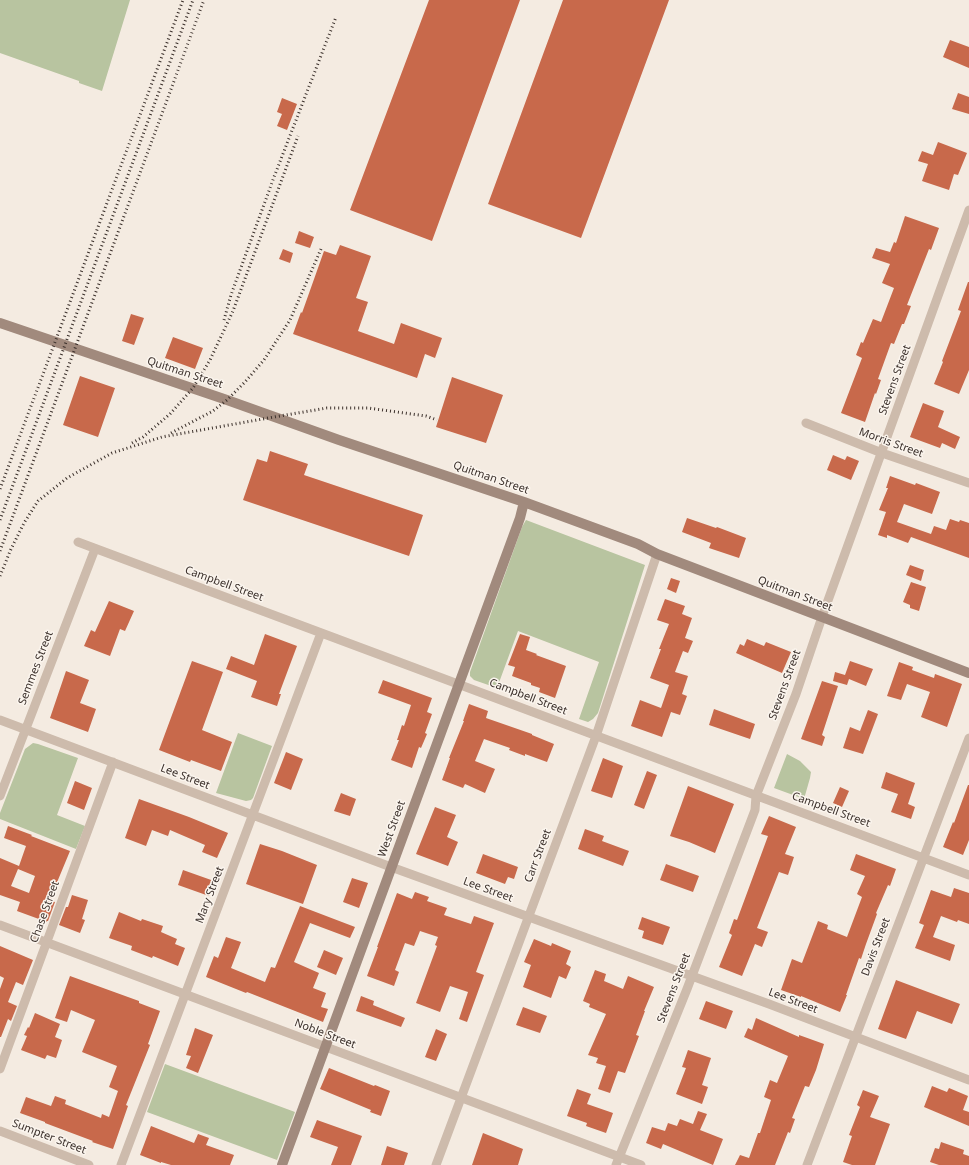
<!DOCTYPE html>
<html>
<head>
<meta charset="utf-8">
<style>
  body { margin:0 }
  canvas { display:block; background:#f4ebe1 }
</style>
</head>
<body>
<canvas width="969" height="1165"></canvas>
<script>
const context = document.querySelector('canvas').getContext('2d');
context.lineJoin = 'round';
function fillPath(path, color) { context.fillStyle = color; context.fill(path, 'evenodd'); }
const shape = rows => new Path2D(rows.map(r => 'M' + r).join(''));
function strokePath(path, color, width, dash) { context.strokeStyle = color; context.lineWidth = width; context.lineCap = dash ? 'butt' : 'round'; context.setLineDash(dash || []); context.stroke(path); }
function label(font, color, halo, rows, align = 'center') {
  context.font = font + ' "Noto Sans",sans-serif'; context.lineWidth = 3; context.setLineDash([]); context.textBaseline = 'middle'; context.strokeStyle = halo; context.fillStyle = color; for (const [text, x, y, turn = 0] of rows) {
    context.save(); context.translate(x, y); context.rotate((+turn || 0) * Math.PI / 180); context.textAlign = isNaN(turn) ? turn : align; if (halo) context.strokeText(text, 0, 0); context.fillText(text, 0, 0); context.restore();
  }
}
fillPath(shape([
  [0,0,130,0,102,91,79,83,79,81,0,53],
  [526,520,645,565,598,713,593,719,588,722,579,719,599,662,518,631,497,688,474,680,470,676,470,672,522,527],
  [238,733,272,746,253,798,251,800,246,801,216,793],
  [33,743,38,744,78,758,57,815,85,826,76,849,0,819,0,813,25,749],
  [787,754,800,761,811,772,810,778,804,799,774,788],
  [165,1064,295,1112,277,1160,147,1112]
]), '#b8c4a0');
fillPath(shape([
  [429,0,520,0,432,241,350,210],
  [563,0,669,0,581,238,488,204],
  [950,40,969,47,969,68,943,57],
  [958,93,969,97,969,114,952,109],
  [282,98,297,104,287,130,277,126,282,114,277,112],
  [938,142,967,153,958,175,954,174,949,190,922,181,928,164,918,161,922,151,933,155],
  [905,216,939,228,931,250,929,249,907,305,911,306,904,324,902,324,894,344,891,343,878,379,881,380,876,394,875,393,865,422,841,413,862,358,856,355,861,342,863,343,873,319,881,322,894,288,882,283,890,264,872,258,876,248,890,252,894,242,896,243],
  [299,231,314,237,310,248,295,243],
  [340,245,371,256,356,298,368,302,358,331,394,344,401,323,442,338,435,358,425,354,417,378,293,334,301,312,302,313,324,251,336,255],
  [283,249,293,253,290,263,279,259],
  [968,282,969,282,969,370,959,394,934,384,943,362,942,361,961,311,958,310],
  [131,314,144,318,134,345,122,341],
  [173,337,203,348,195,369,165,358],
  [80,376,115,388,98,437,63,425],
  [452,377,503,395,486,443,436,427],
  [923,403,944,411,938,427,960,437,955,449,942,443,940,448,910,437],
  [270,451,308,464,304,475,423,515,409,556,243,500,257,459,267,462],
  [833,455,845,460,847,456,859,461,851,480,827,470],
  [890,476,915,485,916,483,940,492,932,514,904,504,897,522,931,534,934,526,946,530,950,519,959,522,960,520,969,523,969,558,911,537,908,543,887,535,887,538,878,535,886,512,879,510,888,488,886,488],
  [687,518,716,528,717,527,746,538,739,558,709,548,711,543,682,532],
  [910,565,924,570,921,581,906,575],
  [671,578,680,581,676,593,667,589],
  [911,582,926,587,919,611,910,608,910,605,903,602],
  [665,599,685,606,682,614,692,618,685,638,693,641,688,653,683,651,675,672,688,676,682,694,687,696,680,715,671,712,662,737,631,726,640,700,661,708,669,685,650,678,661,649,659,649,669,624,657,620],
  [109,601,134,611,125,631,120,629,110,656,84,646,91,630,95,632],
  [265,634,297,646,279,694,281,694,277,706,251,697,257,681,226,669,231,656,254,665],
  [520,634,530,637,526,650,537,654,536,655,566,666,555,698,539,692,540,688,531,685,531,683,512,676,515,667,508,665],
  [747,639,764,646,766,642,791,652,782,673,736,653,740,644,744,646],
  [192,661,223,672,202,730,232,742,221,771,191,760,190,762,159,750],
  [850,661,873,669,866,686,849,679,847,685,833,681,835,672,845,675],
  [899,662,913,667,912,670,934,678,935,674,962,684,947,727,921,717,930,692,907,684,901,700,887,696],
  [66,671,89,680,80,703,96,709,88,732,50,718],
  [383,680,432,698,427,712,432,714,425,733,427,734,421,748,419,747,412,768,391,760,399,740,397,740,402,725,404,726,411,705,378,693],
  [822,681,838,686,822,735,825,737,822,746,801,739],
  [469,704,488,711,486,718,532,734,532,735,554,744,547,762,525,754,525,756,509,750,510,748,484,739,475,761,495,769,485,793,465,784,463,788,442,780,450,758,449,758,464,721,463,721],
  [714,709,755,724,750,739,709,725],
  [868,710,878,714,863,754,843,748,850,727,860,731],
  [286,752,303,759,291,790,274,783],
  [603,758,623,766,612,798,591,791],
  [647,771,657,775,644,809,634,805],
  [886,772,915,783,908,804,915,807,911,819,891,812,898,794,881,788],
  [75,781,92,788,84,810,67,803],
  [968,785,969,785,969,840,963,855,943,847,953,822,954,823],
  [688,786,734,804,715,853,689,842,670,836],
  [840,787,849,791,842,807,833,803],
  [341,793,356,799,350,816,334,811],
  [139,799,189,817,228,833,217,858,202,852,205,845,170,830,168,836,152,830,146,846,125,838],
  [435,807,456,815,447,837,458,842,448,866,416,854],
  [769,816,796,827,785,854,794,857,788,875,779,872,757,928,768,932,762,947,755,944,742,976,719,967,732,935,729,933,734,919,737,920,747,893,768,836,761,834],
  [8,826,32,835,31,836,70,851,53,892,51,901,55,902,48,921,47,921,47,922,17,911,20,902,0,895,0,858,19,866,26,846,4,838],
  [18,869,35,876,29,893,11,886],
  [585,829,604,836,602,841,629,851,623,866,578,849],
  [260,844,282,851,317,865,303,904,246,884],
  [483,854,518,867,514,879,508,877,505,884,476,873],
  [856,854,896,869,890,886,888,885,876,913,877,914,866,944,861,959,859,958,846,995,847,995,840,1012,801,996,801,997,781,990,792,959,802,963,818,921,828,925,827,929,847,937,862,897,857,894,865,876,850,870],
  [666,864,699,876,693,892,660,880],
  [183,870,214,881,209,896,178,885],
  [352,878,368,883,359,908,343,902],
  [954,888,969,893,969,924,958,920,957,922,941,916,933,937,955,945,950,961,915,948,924,925,919,923,931,890,951,897],
  [415,892,429,897,427,901,447,908,444,915,471,924,474,916,494,923,476,972,484,975,467,1022,459,1019,468,992,450,986,440,1012,416,1003,437,946,435,945,438,937,420,931,414,946,405,943,395,970,399,972,394,986,367,976,378,947,377,947,397,893,412,899],
  [72,895,88,900,82,919,85,920,80,933,59,925,66,907,68,907],
  [300,906,355,927,350,938,310,923,294,962,319,973,313,988,326,993,321,1007,328,1009,323,1022,247,992,246,993,206,977,214,956,218,958,226,937,241,942,231,968,265,982,271,967,275,968],
  [119,912,141,921,142,919,163,926,161,932,177,939,175,944,185,948,178,966,153,956,152,958,131,950,132,946,109,938],
  [642,917,670,927,663,945,642,938,644,931,638,929],
  [534,939,551,946,552,943,571,951,566,964,571,967,566,979,559,976,551,998,523,987,531,965,524,962],
  [0,946,33,960,23,985,16,982,8,1002,17,1006,11,1021,8,1019,1,1037,0,1037,0,989,4,978,0,976],
  [324,950,343,958,336,975,317,967],
  [595,970,606,974,604,981,623,989,628,976,654,987,644,1011,645,1011,636,1035,639,1036,625,1073,618,1071,610,1093,598,1089,606,1066,596,1063,598,1058,588,1055,606,1014,589,1007,590,1004,583,1001],
  [70,976,139,1001,139,1003,160,1011,148,1044,150,1045,126,1105,128,1106,113,1149,92,1142,93,1141,45,1123,45,1122,20,1113,26,1097,51,1106,55,1096,66,1100,65,1104,101,1118,102,1114,109,1117,118,1091,109,1087,117,1066,82,1052,95,1020,71,1010,67,1022,55,1018],
  [896,980,960,1004,952,1024,917,1011,906,1039,878,1029],
  [361,996,374,1001,373,1005,405,1018,401,1027,356,1011],
  [706,1001,733,1011,726,1029,699,1019],
  [523,1007,547,1016,540,1033,516,1025],
  [35,1013,60,1024,55,1037,62,1040,56,1058,47,1055,45,1059,21,1050,27,1036,24,1035,28,1027,29,1028],
  [756,1018,799,1037,799,1035,824,1044,816,1070,809,1087,805,1086,792,1118,795,1119,790,1133,788,1132,775,1165,735,1165,740,1155,749,1158,758,1133,760,1133,771,1100,764,1097,770,1080,777,1083,788,1056,744,1037,748,1028,752,1030],
  [195,1028,213,1035,198,1073,186,1068,191,1056,186,1055],
  [436,1029,447,1034,436,1061,425,1057],
  [688,1050,711,1058,702,1085,708,1087,702,1104,676,1094,686,1068,682,1067],
  [329,1068,374,1086,375,1085,390,1091,381,1116,370,1112,371,1110,320,1089],
  [932,1086,947,1092,949,1088,968,1096,963,1110,969,1112,969,1126,924,1107],
  [577,1089,591,1094,587,1104,613,1113,606,1133,586,1126,587,1123,567,1116],
  [863,1090,879,1096,870,1117,890,1124,875,1165,852,1165,843,1162,852,1136,849,1135,860,1107,857,1105],
  [698,1111,707,1114,700,1130,723,1139,713,1165,663,1144,661,1149,646,1143,652,1127,665,1131,668,1123,677,1126,680,1119,693,1124],
  [317,1120,362,1136,351,1165,331,1165,338,1147,310,1137],
  [151,1126,194,1143,198,1134,209,1138,206,1145,234,1155,230,1165,171,1165,161,1162,161,1163,140,1155],
  [483,1133,523,1149,518,1165,472,1165],
  [941,1142,964,1150,963,1154,969,1156,969,1165,939,1165,930,1162,935,1148,939,1149],
  [387,1146,408,1153,404,1165,381,1165]
]), '#c8694b');
strokePath(shape([
  [806,423,882,453,969,483],
  [78,542,969,875],
  [0,720,391,867,769,1004,969,1080],
  [0,796,95,549],
  [0,925,641,1165],
  [0,1069,113,762],
  [0,1131,89,1165],
  [121,1165,321,633],
  [436,1165,596,736,657,554],
  [616,1165,687,989,755,810,756,796,796,694,822,617,969,210],
  [807,1165,969,738]
]), '#cdbbac', 9);
strokePath(shape([
  [0,323,227,400,339,440,524,502,638,544,657,554,969,673],
  [282,1165,520,518,524,502]
]), '#a18a7d', 10);
strokePath(shape([
  [224,320,231,295,274,177,336,17],
  [171,433,213,411,227,400,244,383,264,360,290,320,321,249],
  [132,443,143,437,170,414,193,388,210,360,233,311,298,136],
  [0,489,183,0],
  [0,520,193,0],
  [0,551,204,0],
  [0,576,11,549,24,523,38,501,67,478,112,453,162,437,274,417,327,408,368,408,426,416,437,420]
]), '#3b302b', 3, [1, 3]);
label('11px', '#3b302b', '#fbf5ee', [
  ["Quitman Street",185,373,18],
  ["Stevens Street",895,380,-70],
  ["Morris Street",891,443,20],
  ["Quitman Street",491,478,19],
  ["Campbell Street",224,584,20],
  ["Quitman Street",795,594,21],
  ["Semmes Street",36,668,-69],
  ["Stevens Street",785,685,-70],
  ["Campbell Street",528,697,21],
  ["Lee Street",185,777,21],
  ["Campbell Street",831,810,20],
  ["West Street",392,829,-70],
  ["Carr Street",538,856,-69],
  ["Lee Street",488,890,20],
  ["Mary Street",210,895,-69],
  ["Chase Street",45,912,-70],
  ["Davis Street",876,947,-69],
  ["Stevens Street",674,988,-69],
  ["Lee Street",793,1001,21],
  ["Noble Street",325,1034,21],
  ["Sumpter Street",49,1137,21]
]);
</script>
</body>
</html>
